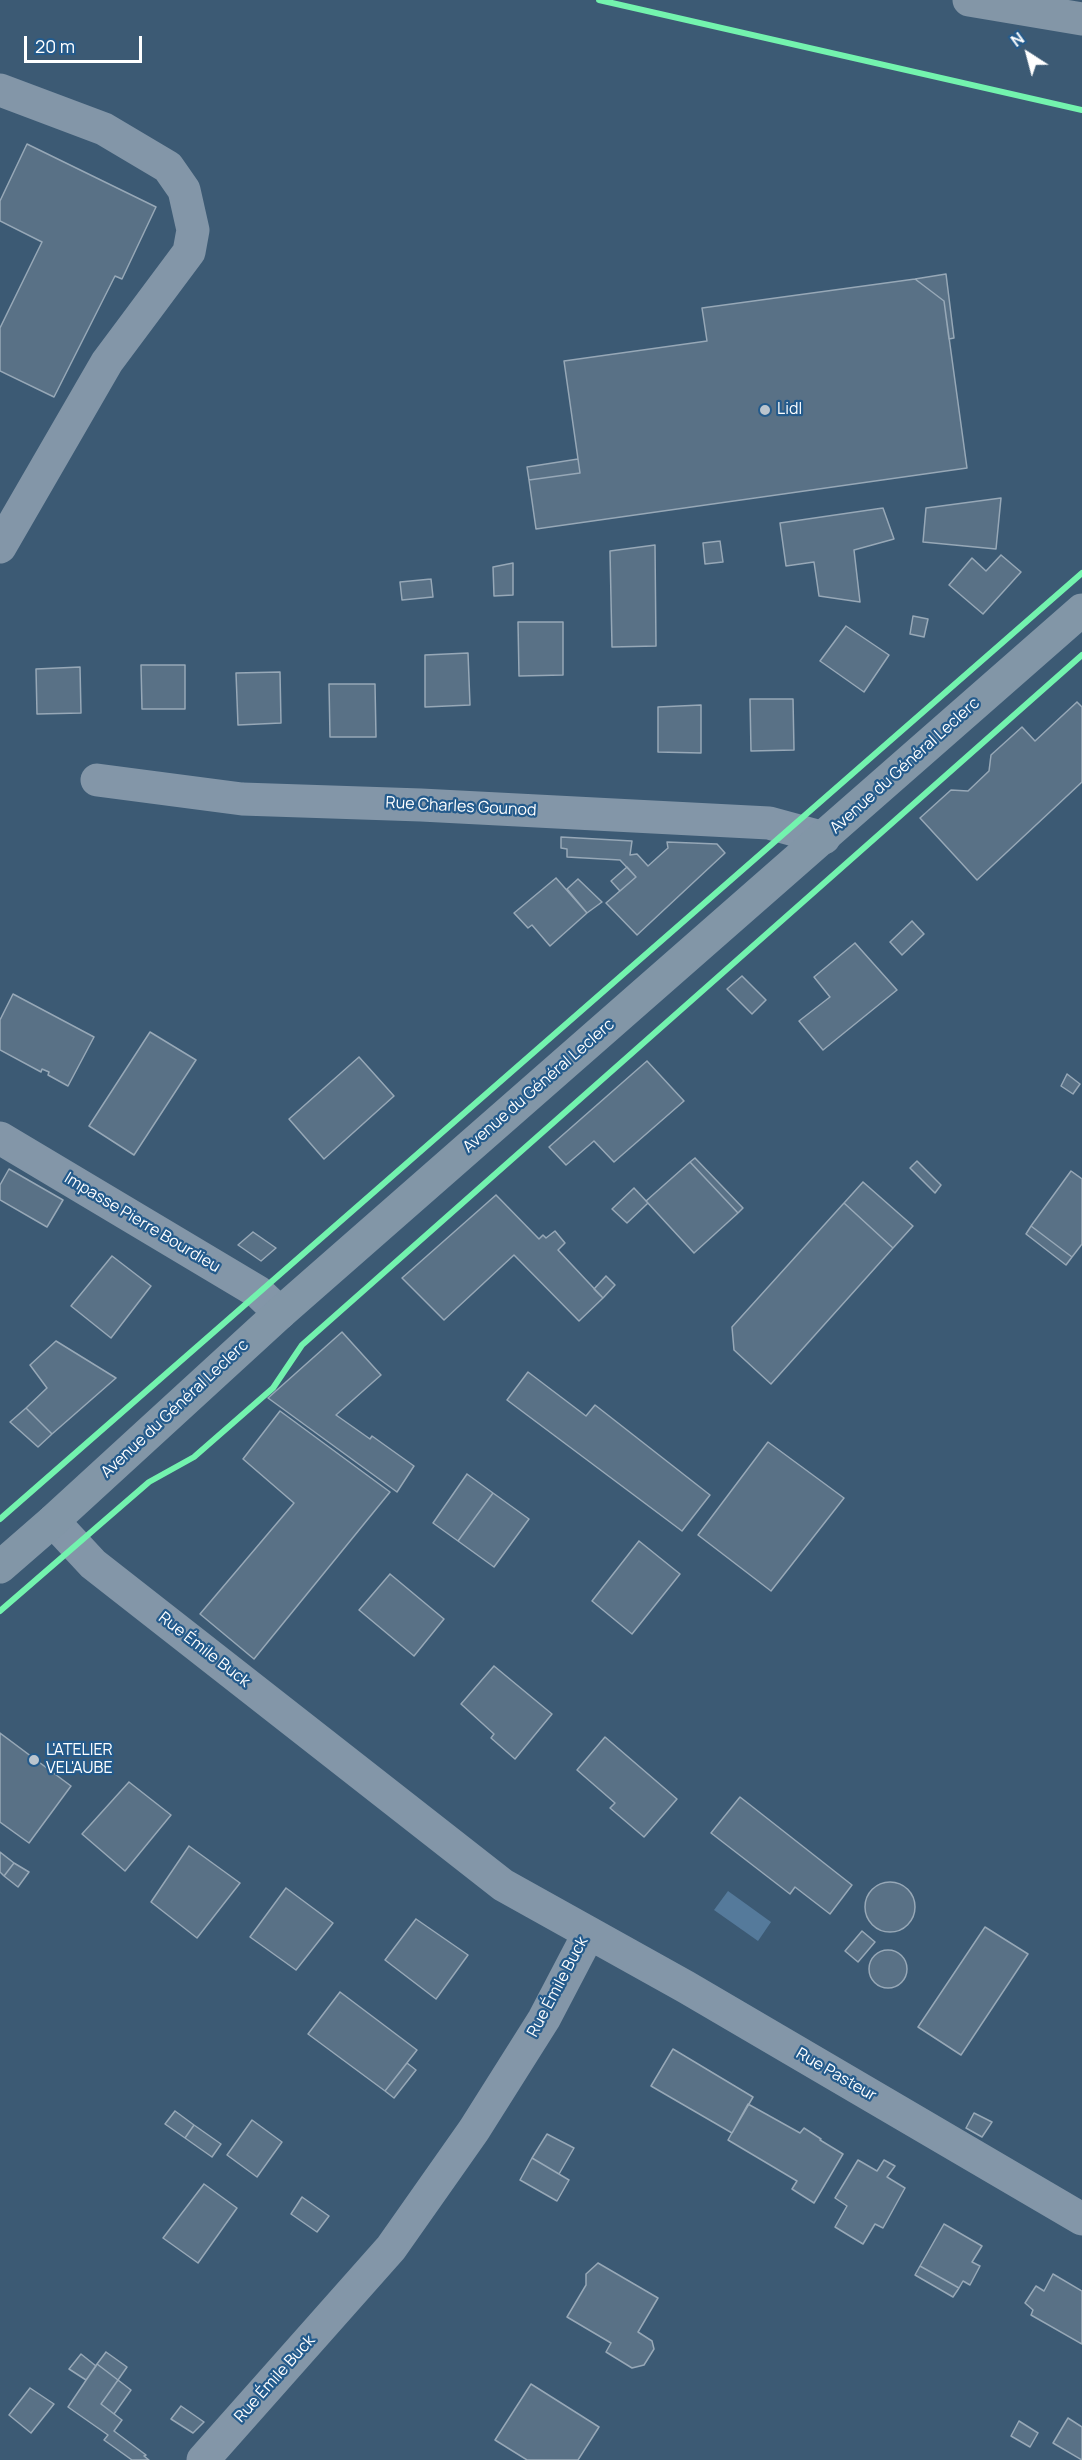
<!DOCTYPE html>
<html>
<head>
<meta charset="utf-8">
<style>
  body { margin:0 }
  #map { position:relative; width:1082px; height:2460px; overflow:hidden; background:#3c5a74; font-family:Manrope,sans-serif }
  canvas { display:block }
  .north { position:absolute; left:998px; top:24px; width:60px; height:60px; -webkit-text-stroke:4px #245b8c; paint-order:stroke; rotate:324deg; font-size:16px; font-weight:700; line-height:24px; text-align:center; color:#fff }
  .north::after { content:''; display:block; margin:auto; width:21px; height:27px; background:#fff; clip-path:polygon(50% 0,100% 100%,50% 72%,0 100%) }
  .scale { position:absolute; left:24px; top:36px; width:118px; height:27px; box-sizing:border-box; border:3px solid #fff; border-top:0; padding-left:8px; font-size:18px; line-height:21px; white-space:nowrap; color:#fff; -webkit-text-stroke:4px #245b8c; paint-order:stroke }
</style>
</head>
<body>
<div id="map">
<canvas width="1082" height="2460"></canvas>
<div class="north">N</div>
<div class="scale">20 m</div>
</div>
<script>
const context = document.querySelector('canvas').getContext('2d');
context.lineJoin = 'round';
function fillPath(path, color) { context.fillStyle = color; context.fill(path, 'evenodd'); }
const shape = rows => new Path2D(rows.map(r => 'M' + r).join(''));
function strokePath(path, color, width, dash) { context.strokeStyle = color; context.lineWidth = width; context.lineCap = dash ? 'butt' : 'round'; context.setLineDash(dash || []); context.stroke(path); }
function label(font, color, halo, rows, align = 'center') {
  context.font = font + ' Manrope,sans-serif'; context.lineWidth = 4.5; context.setLineDash([]); context.textBaseline = 'middle'; context.strokeStyle = halo; context.fillStyle = color; for (const [text, x, y, turn = 0] of rows) {
    context.save(); context.translate(x, y); context.rotate((+turn || 0) * Math.PI / 180); context.textAlign = isNaN(turn) ? turn : align; if (halo) context.strokeText(text, 0, 0); context.fillText(text, 0, 0); context.restore();
  }
}
fillPath(shape([
  [728,1891,771,1922,758,1941,714,1910]
]), '#557a9b');
const building = shape([
  [27,144,156,207,122,279,115,276,54,397,0,371,0,328,42,242,0,221,0,201,27,144],
  [946,274,954,338,949,339,944,301,915,279,946,274],
  [915,279,944,301,967,468,536,529,529,480,580,473,564,361,707,341,702,308,915,279],
  [578,459,580,473,529,480,527,467,578,459],
  [1001,498,996,549,923,542,926,508,1001,498],
  [883,508,894,539,854,550,860,602,819,596,814,562,786,566,780,523,883,508],
  [720,541,723,562,705,564,703,543,720,541],
  [655,545,656,646,612,647,610,551,655,545],
  [1001,555,1021,572,983,614,949,585,972,558,986,571,1001,555],
  [513,563,513,595,494,596,493,567,513,563],
  [431,579,433,597,402,600,400,582,431,579],
  [913,616,928,619,924,637,910,634,913,616],
  [518,622,563,622,563,675,519,676,518,622],
  [846,626,889,655,864,692,820,661,846,626],
  [468,653,470,705,425,707,425,655,468,653],
  [141,665,185,665,185,709,142,709,141,665],
  [80,667,81,713,37,714,36,669,80,667],
  [280,672,281,723,238,725,236,673,280,672],
  [329,684,375,684,376,737,330,737,329,684],
  [750,699,793,699,794,750,751,751,750,699],
  [1077,702,1082,707,1082,782,977,880,920,818,951,790,968,791,989,771,991,755,1022,727,1035,741,1077,702],
  [701,705,701,753,658,752,658,707,701,705],
  [561,837,632,841,630,855,637,854,648,866,668,848,667,842,717,844,725,853,637,935,606,903,636,877,620,860,567,857,567,849,561,848,561,837],
  [627,867,636,877,620,891,611,881,627,867],
  [556,878,587,913,550,946,532,925,528,928,514,913,556,878],
  [578,879,602,902,587,913,567,889,578,879],
  [912,921,924,934,902,955,890,942,912,921],
  [855,943,897,990,823,1050,799,1021,830,997,814,977,855,943],
  [742,976,766,1000,752,1014,727,989,742,976],
  [13,994,94,1037,68,1086,48,1075,49,1072,42,1069,41,1072,0,1050,0,1020,13,994],
  [150,1032,196,1060,134,1155,89,1126,150,1032],
  [359,1057,394,1096,324,1159,289,1119,359,1057],
  [647,1061,684,1101,614,1162,594,1141,566,1165,549,1147,647,1061],
  [1067,1074,1080,1084,1073,1094,1061,1086,1067,1074],
  [695,1158,743,1208,738,1213,690,1162,695,1158],
  [917,1161,941,1185,935,1193,910,1168,917,1161],
  [690,1162,738,1213,694,1253,646,1201,690,1162],
  [9,1169,63,1200,47,1227,0,1200,0,1185,9,1169],
  [1071,1171,1082,1179,1082,1244,1072,1257,1031,1226,1071,1171],
  [863,1182,913,1226,893,1248,844,1203,863,1182],
  [634,1188,648,1203,627,1223,612,1209,634,1188],
  [496,1195,539,1239,543,1235,546,1238,555,1231,565,1243,558,1250,603,1298,579,1321,514,1255,444,1320,402,1278,496,1195],
  [844,1203,893,1248,771,1384,734,1350,732,1327,844,1203],
  [1031,1226,1072,1257,1066,1265,1026,1234,1031,1226],
  [253,1232,276,1248,261,1261,238,1245,253,1232],
  [112,1256,151,1286,111,1338,71,1306,112,1256],
  [606,1276,615,1285,603,1298,594,1289,606,1276],
  [342,1332,381,1375,336,1415,370,1439,372,1436,414,1466,397,1492,268,1398,342,1332],
  [56,1341,116,1378,52,1434,26,1408,47,1388,30,1365,56,1341],
  [528,1372,586,1416,595,1405,710,1495,682,1531,507,1400,528,1372],
  [26,1408,52,1434,38,1447,10,1422,26,1408],
  [280,1411,390,1492,254,1659,200,1614,294,1503,243,1459,280,1411],
  [768,1442,844,1498,771,1591,698,1535,768,1442],
  [467,1474,493,1493,458,1541,433,1523,467,1474],
  [493,1493,529,1519,494,1567,458,1541,493,1493],
  [639,1541,680,1574,632,1634,592,1601,639,1541],
  [390,1574,444,1619,414,1656,359,1610,390,1574],
  [494,1666,552,1714,515,1759,491,1738,494,1734,461,1704,494,1666],
  [0,1733,71,1786,29,1843,0,1822,0,1733],
  [605,1737,677,1799,644,1837,610,1808,615,1803,577,1770,605,1737],
  [129,1782,171,1815,125,1871,82,1834,129,1782],
  [740,1797,852,1885,830,1914,795,1887,790,1894,711,1833,740,1797],
  [189,1846,240,1883,197,1938,151,1902,189,1846],
  [0,1852,14,1863,4,1876,0,1872,0,1852],
  [14,1863,29,1872,18,1887,4,1876,14,1863],
  '865 1907a25 25 0 1 1 50 0a25 25 0 1 1-50 0Z',
  [286,1888,333,1923,296,1970,250,1937,286,1888],
  [416,1919,468,1955,436,1999,385,1960,416,1919],
  [985,1927,1028,1954,961,2055,918,2027,985,1927],
  [862,1931,875,1942,858,1962,845,1951,862,1931],
  '869 1969a19 19 0 1 1 38 0a19 19 0 1 1-38 0Z',
  [340,1992,417,2050,385,2091,308,2034,340,1992],
  [673,2049,753,2097,732,2133,651,2086,673,2049],
  [407,2063,416,2070,394,2098,385,2091,407,2063],
  [748,2104,800,2133,804,2128,821,2139,820,2140,843,2154,814,2203,792,2189,797,2181,728,2140,748,2104],
  [175,2111,194,2125,185,2138,165,2124,175,2111],
  [974,2113,992,2122,982,2137,966,2128,974,2113],
  [252,2120,282,2142,257,2177,227,2155,252,2120],
  [194,2125,221,2144,212,2157,185,2138,194,2125],
  [547,2134,574,2148,559,2174,532,2158,547,2134],
  [532,2158,569,2180,557,2201,520,2180,532,2158],
  [858,2160,877,2171,884,2160,895,2166,887,2177,905,2188,883,2228,875,2224,863,2244,835,2227,847,2206,835,2198,858,2160],
  [204,2184,237,2208,198,2263,163,2238,204,2184],
  [302,2197,329,2216,317,2232,291,2214,302,2197],
  [944,2224,982,2246,972,2262,980,2266,970,2285,963,2281,959,2288,920,2266,944,2224],
  [598,2263,658,2298,638,2332,652,2341,654,2349,644,2365,632,2368,606,2352,611,2343,567,2317,586,2285,586,2274,598,2263],
  [920,2266,959,2288,953,2297,915,2275,920,2266],
  [1053,2274,1082,2291,1082,2344,1031,2315,1033,2310,1025,2303,1036,2286,1044,2291,1053,2274],
  [106,2352,127,2367,118,2380,97,2364,106,2352],
  [81,2354,96,2366,86,2380,69,2369,81,2354],
  [97,2364,118,2380,101,2404,122,2420,114,2431,146,2455,144,2456,149,2460,132,2460,104,2440,108,2435,68,2407,97,2364],
  [118,2380,131,2390,114,2414,101,2404,118,2380],
  [531,2384,599,2427,578,2460,527,2460,495,2440,531,2384],
  [30,2388,54,2404,31,2433,9,2415,30,2388],
  [181,2406,204,2422,193,2433,171,2419,181,2406],
  [1068,2418,1082,2427,1082,2460,1053,2443,1068,2418],
  [1019,2421,1038,2433,1030,2447,1011,2436,1019,2421]
]);
fillPath(building, '#597186');
strokePath(building, '#97a8b7', 1.5);
strokePath(shape([
  [0,90,104,129,168,167,184,190,193,230,189,252,107,362,0,547],
  [97,780,242,799,421,805,769,823,824,838],
  [0,1138,258,1292,280,1313],
  [53,1521,93,1564,503,1885,686,1987,1082,2219],
  [203,2460,391,2248,474,2130,544,2019,589,1933]
]), '#8396a8', 33);
strokePath(shape([
  [0,1567,53,1521,280,1313,1082,610]
]), '#8296a7', 33);
strokePath(shape([
  [969,0,1082,19]
]), '#8396a7', 33);
strokePath(shape([
  [599,0,1082,110],
  [0,1519,1082,573],
  [0,1611,149,1482,194,1457,273,1388,302,1345,1082,655]
]), '#73f3ae', 6);
for (const [x, y, r, color] of [
  [765,410,6,"#bbc5ce"],
  [34,1760,6,"#bbc5ce"]
]) { const dot = new Path2D(); dot.arc(x, y, r, 0, 2 * Math.PI); context.fillStyle = color; context.fill(dot); strokePath(dot, '#245b8c', 2); }
label('16px', '#fff', '#245b8c', [
  ["Lidl",777,410],
  ["L'ATELIER",46,1751],
  ["VEL'AUBE",46,1769]
], 'left');
label('16px', '#fff', '#245b8c', [
  ["Avenue du Général Leclerc",905,766,-42],
  ["Rue Charles Gounod",461,807,3],
  ["Avenue du Général Leclerc",539,1086,-41],
  ["Impasse Pierre Bourdieu",142,1223,31],
  ["Avenue du Général Leclerc",175,1409,-43],
  ["Rue Émile Buck",204,1650,38],
  ["Rue Émile Buck",558,1987,-62],
  ["Rue Pasteur",836,2075,30],
  ["Rue Émile Buck",275,2379,-48]
]);
</script>
</body>
</html>
